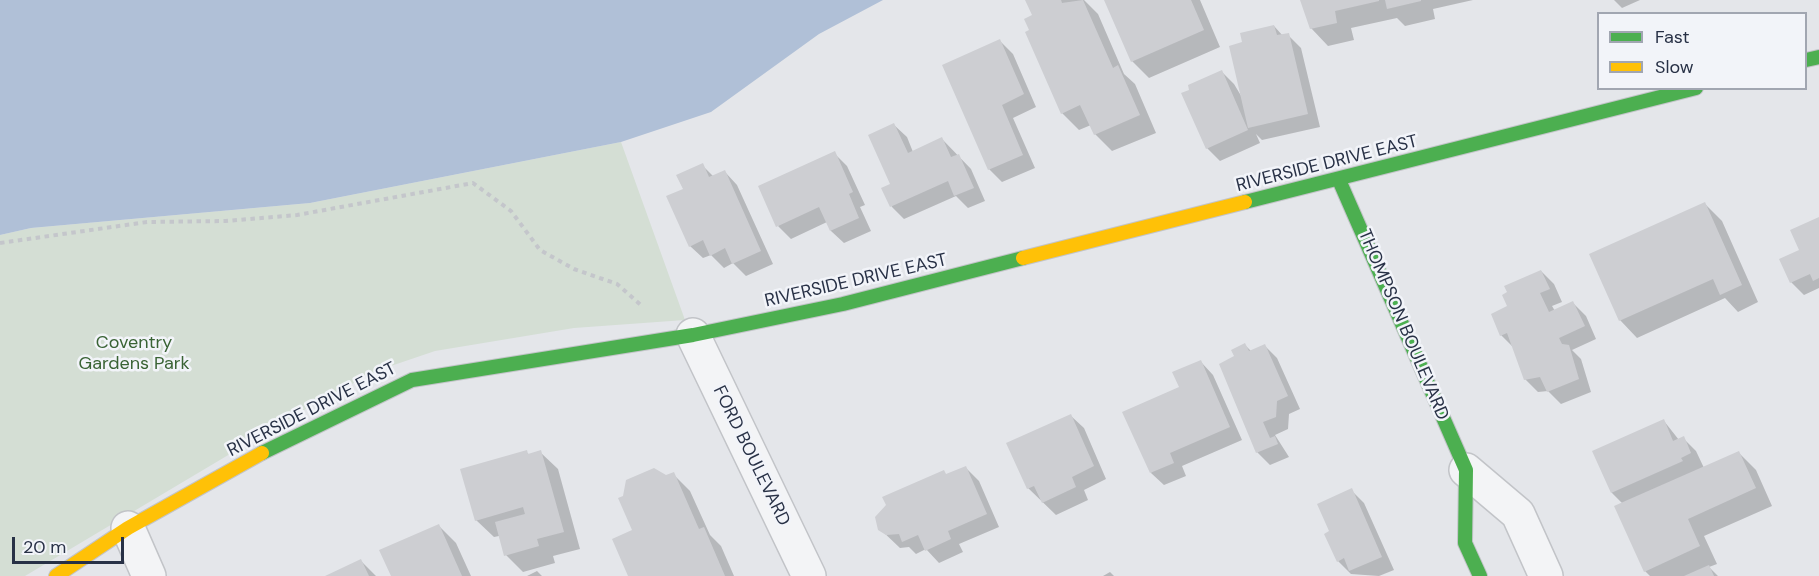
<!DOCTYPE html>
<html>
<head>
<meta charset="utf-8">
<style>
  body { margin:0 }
  #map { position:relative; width:1819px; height:576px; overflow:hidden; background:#e4e6ea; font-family:"DM Sans",sans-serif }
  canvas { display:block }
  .legend { position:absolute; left:1597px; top:12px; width:210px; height:78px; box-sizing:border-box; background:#f2f4f9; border:2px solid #a1a6b1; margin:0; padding:8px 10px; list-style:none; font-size:18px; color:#283146 }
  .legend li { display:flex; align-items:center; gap:12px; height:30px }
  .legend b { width:30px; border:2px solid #a1a6b1 }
  .scale { position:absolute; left:12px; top:537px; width:112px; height:27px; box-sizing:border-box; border:3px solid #283146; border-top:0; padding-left:8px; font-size:18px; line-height:21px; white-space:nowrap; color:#283146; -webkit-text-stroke:4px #f2f4f9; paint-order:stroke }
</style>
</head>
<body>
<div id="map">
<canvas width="1819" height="576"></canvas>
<ul class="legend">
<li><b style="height:8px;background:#4caf50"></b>Fast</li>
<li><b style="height:8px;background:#ffc107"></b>Slow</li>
</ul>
<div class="scale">20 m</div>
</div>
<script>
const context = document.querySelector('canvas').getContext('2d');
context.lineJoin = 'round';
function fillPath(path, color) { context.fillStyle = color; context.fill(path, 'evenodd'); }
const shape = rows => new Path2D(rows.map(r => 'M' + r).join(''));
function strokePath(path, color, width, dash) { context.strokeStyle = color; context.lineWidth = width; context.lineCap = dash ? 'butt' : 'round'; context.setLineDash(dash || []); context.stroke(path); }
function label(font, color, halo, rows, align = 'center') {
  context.font = font + ' "DM Sans",sans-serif'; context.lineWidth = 5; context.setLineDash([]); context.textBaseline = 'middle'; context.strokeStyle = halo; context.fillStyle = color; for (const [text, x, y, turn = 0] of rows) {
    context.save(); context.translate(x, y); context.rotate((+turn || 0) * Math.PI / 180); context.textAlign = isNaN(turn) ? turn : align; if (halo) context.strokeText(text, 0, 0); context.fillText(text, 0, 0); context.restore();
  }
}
fillPath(shape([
  [621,142,685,320,574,328,435,351,379,370,319,401,25,576,0,576,0,235,31,228,310,203]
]), '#d4ded4');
fillPath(shape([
  [0,0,883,0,819,34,711,112,621,142,310,203,31,228,0,235]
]), '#b0c0d7');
fillPath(shape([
  [1026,0,1084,0,1098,14,1124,74,1135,84,1156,133,1112,151,1095,134,1091,125,1079,130,1062,113,1031,30,1034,16],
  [1105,0,1200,0,1220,47,1149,78,1132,61],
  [1302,0,1473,0,1433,9,1435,19,1405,26,1397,18,1351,28,1354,40,1328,46,1311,28],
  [1614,0,1640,0,1622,8],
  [1274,26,1283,36,1288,35,1301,48,1320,127,1262,140,1256,134,1260,143,1220,161,1207,148,1221,71,1234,84,1243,99,1244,43],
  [1000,41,1013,54,1036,107,1013,118,1035,168,1002,182,989,169],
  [894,125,907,137,913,152,942,139,971,169,985,201,968,208,956,196,904,219,892,207,883,189,892,185],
  [834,153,847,166,865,205,860,207,871,231,844,243,831,231,827,222,791,239,778,226],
  [702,165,714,177,725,172,737,185,773,264,746,276,733,263,724,268,711,255,703,258,690,246],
  [1705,204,1722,221,1758,302,1738,312,1725,298,1637,338,1620,320],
  [1819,218,1819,288,1804,295,1791,282,1801,251],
  [1541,271,1554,284,1562,302,1552,306,1555,311,1573,303,1586,316,1596,339,1572,350,1581,359,1591,392,1561,404,1548,391,1538,392,1525,379,1514,348,1501,335,1509,307],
  [1245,345,1251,351,1265,346,1277,358,1300,409,1289,414,1288,429,1275,435,1289,457,1270,465,1257,452,1236,357],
  [1201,362,1213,375,1242,440,1182,466,1186,476,1164,485,1151,473,1180,388],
  [1071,416,1084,428,1106,479,1084,490,1088,500,1056,515,1028,488],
  [1664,421,1679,440,1683,438,1696,451,1704,468,1738,452,1756,470,1772,506,1704,536,1717,564,1709,567,1718,576,1650,576,1645,571,1623,504,1612,493,1594,452],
  [526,452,530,455,540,452,558,469,580,549,553,556,555,563,523,572,506,555,499,536,494,537,476,520],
  [966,468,979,481,999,527,959,544,963,552,939,563,926,549,916,554,909,547,900,548,880,529,947,475],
  [673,474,690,491,710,535,721,546,734,576,630,576,634,531,666,477],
  [1351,490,1364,503,1394,570,1379,576,1351,574,1338,561,1331,532],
  [439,526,456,543,471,576,393,576],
  [361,561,376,576,328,576],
  [537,571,542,576,527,576],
  [1110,572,1114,576,1103,576]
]), '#0003');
fillPath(shape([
  [1025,0,1061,0,1062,3,1083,0,1113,68,1118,65,1140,115,1094,135,1080,105,1061,114,1025,32,1029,30,1024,19,1032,15],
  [1104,0,1191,0,1204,30,1131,62],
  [1300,0,1379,0,1379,1,1335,11,1337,23,1310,29],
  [1385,0,1421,0,1421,1,1387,9],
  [1274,25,1277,35,1289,33,1308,114,1248,128,1229,46,1242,42,1240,33],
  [1000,39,1024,94,1002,105,1023,155,988,170,942,65],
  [1222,70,1248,130,1206,149,1181,93,1189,90,1188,85],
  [894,123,908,153,942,137,951,157,959,154,974,188,954,196,948,181,890,207,881,188,890,184,868,135],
  [835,151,853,192,849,194,859,218,830,231,819,207,776,227,758,186],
  [703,163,709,177,725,170,761,251,732,264,725,248,710,256,703,240,689,247,666,196,683,189,676,175],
  [1705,202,1742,285,1720,295,1713,279,1619,321,1589,254],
  [1819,217,1819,278,1813,281,1810,274,1790,283,1779,259,1799,250,1790,230],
  [1541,270,1550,289,1540,293,1549,312,1573,301,1585,326,1559,338,1562,344,1569,345,1579,379,1547,392,1540,377,1524,380,1507,333,1500,336,1491,314,1507,306,1502,295,1507,292,1504,286],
  [1245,343,1249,351,1265,344,1288,396,1277,401,1276,417,1263,422,1270,438,1275,436,1278,444,1256,453,1219,364,1234,356,1231,350],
  [1201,360,1230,427,1170,453,1174,463,1150,473,1122,412,1179,387,1172,372],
  [1071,414,1094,466,1072,477,1076,487,1042,503,1034,486,1027,489,1006,443],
  [1664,419,1673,441,1684,436,1691,453,1681,458,1683,461,1611,493,1592,451],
  [527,450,528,454,541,450,564,532,537,539,539,546,504,556,495,522,525,514,523,507,475,521,460,469],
  [1739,451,1756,488,1688,519,1700,546,1644,572,1614,506],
  [966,466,987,514,948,531,951,539,925,551,918,535,902,542,899,534,886,535,878,530,875,517,886,505,882,497,944,470,946,474],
  [654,468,666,475,674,472,699,529,704,527,725,576,628,576,612,539,632,530,618,498,623,496,626,480],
  [1352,488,1382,557,1349,571,1344,558,1337,562,1324,534,1329,531,1317,504],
  [439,524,462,576,391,576,379,550],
  [361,559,369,576,325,576],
  [1709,565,1714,576,1684,576]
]), '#cdced2');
const street = shape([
  [693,335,809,576],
  [1466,470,1518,514,1546,576],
  [128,528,149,576]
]);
const fast = shape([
  [1806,60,1819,57],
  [1339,180,1466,470,1465,543,1480,576],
  [1245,202,1696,88],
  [262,453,412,380,693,335,843,304,1023,258]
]);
const slow = shape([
  [1023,258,1245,202],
  [56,576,128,528,262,453]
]);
strokePath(street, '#c2c4c8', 36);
strokePath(fast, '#c2c4c8', 16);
strokePath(slow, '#c2c4c8', 16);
strokePath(shape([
  [0,243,147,222,226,221,297,215,473,183,511,211,540,250,574,269,617,284,642,306]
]), '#c4c6cb', 4, [4.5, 4.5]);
strokePath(street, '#f3f4f6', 33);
strokePath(fast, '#4caf50', 14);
strokePath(slow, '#ffc107', 14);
label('18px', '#283146', '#f2f4f9', [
  ["RIVERSIDE DRIVE EAST",1327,164,-14],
  ["RIVERSIDE DRIVE EAST",856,281,-13],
  ["THOMPSON BOULEVARD",1403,325,67],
  ["RIVERSIDE DRIVE EAST",312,410,-27],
  ["FORD BOULEVARD",751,456,64]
]);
label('18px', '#396334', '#f2f4f9', [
  ["Coventry",134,343],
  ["Gardens Park",134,364]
]);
</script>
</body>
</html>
